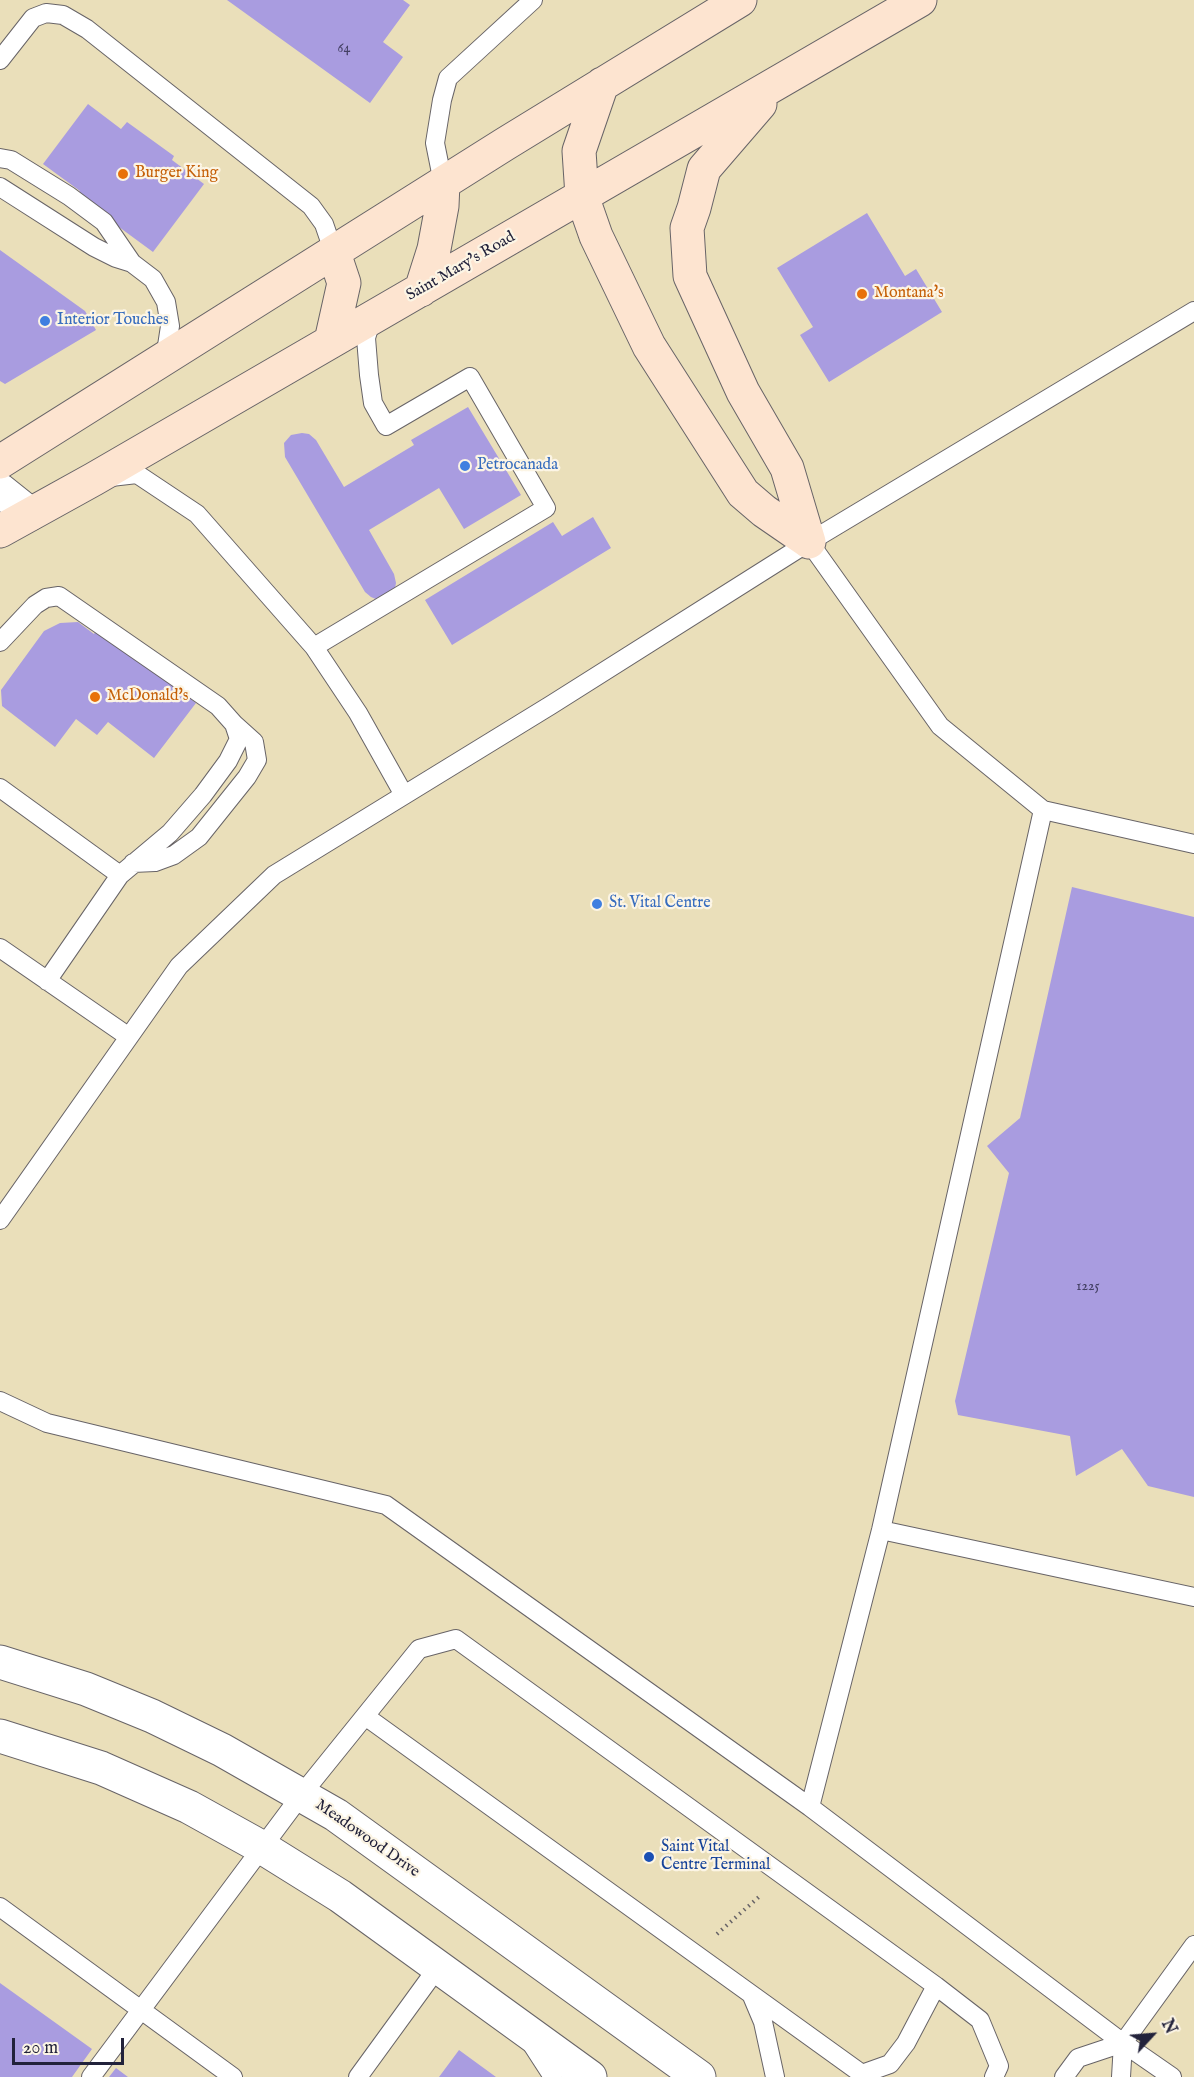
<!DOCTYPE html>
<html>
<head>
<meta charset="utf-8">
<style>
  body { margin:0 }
  #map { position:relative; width:1194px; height:2077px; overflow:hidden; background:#eadfba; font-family:"IM FELL English",serif }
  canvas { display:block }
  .north { position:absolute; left:1122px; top:2005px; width:60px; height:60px; -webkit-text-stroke:4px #fcf5e5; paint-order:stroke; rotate:64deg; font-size:16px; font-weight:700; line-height:24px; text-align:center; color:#22223b }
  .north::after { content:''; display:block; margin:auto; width:21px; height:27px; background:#22223b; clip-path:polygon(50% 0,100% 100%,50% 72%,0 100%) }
  .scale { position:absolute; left:12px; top:2038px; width:112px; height:27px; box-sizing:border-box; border:3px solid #22223b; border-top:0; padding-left:8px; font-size:18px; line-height:21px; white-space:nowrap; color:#22223b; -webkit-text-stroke:4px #fcf5e5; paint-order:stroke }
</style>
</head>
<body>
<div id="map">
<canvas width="1194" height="2077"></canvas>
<div class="north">N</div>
<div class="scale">20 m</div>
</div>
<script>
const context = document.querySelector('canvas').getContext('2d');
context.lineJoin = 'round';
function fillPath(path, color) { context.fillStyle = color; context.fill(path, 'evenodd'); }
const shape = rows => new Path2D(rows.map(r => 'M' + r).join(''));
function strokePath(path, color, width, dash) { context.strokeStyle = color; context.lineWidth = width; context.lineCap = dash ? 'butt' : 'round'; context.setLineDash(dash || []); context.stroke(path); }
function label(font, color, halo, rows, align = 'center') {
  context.font = font + ' "IM FELL English",serif'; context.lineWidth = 4.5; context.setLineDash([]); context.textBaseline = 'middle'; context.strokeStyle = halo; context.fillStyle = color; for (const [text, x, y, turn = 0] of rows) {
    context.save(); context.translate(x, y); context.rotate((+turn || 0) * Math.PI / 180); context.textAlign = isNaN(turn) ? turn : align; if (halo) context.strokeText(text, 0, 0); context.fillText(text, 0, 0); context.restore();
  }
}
fillPath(shape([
  [227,0,403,0,410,5,383,42,403,57,370,103],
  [88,104,121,129,127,122,174,156,172,160,204,184,153,252,104,216,72,201,80,191,43,164],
  [867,213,905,276,916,269,942,312,829,382,800,335,813,327,777,268],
  [0,250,85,311,96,330,5,384,0,381],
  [468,407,521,495,464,529,439,488,369,530,394,574,396,583,395,588,378,600,371,597,365,592,285,457,284,443,291,435,302,433,309,434,316,440,344,487,414,445,411,440],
  [593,517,611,548,452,645,425,600,553,522,562,536],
  [78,622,94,634,98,628,196,703,154,758,108,722,97,735,76,719,55,747,2,706,1,690,44,631,60,623],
  [1072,887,1194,917,1194,1497,1148,1486,1122,1449,1076,1476,1070,1436,958,1415,955,1401,1009,1173,987,1146,1020,1118],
  [0,1983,92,2049,72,2077,0,2077],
  [459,2050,496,2077,439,2077],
  [116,2068,128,2077,109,2077]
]), '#a99ce0');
const service = shape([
  [0,60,33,18,46,13,63,15,87,29,311,206,324,224,334,253],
  [0,158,11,160,69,196,104,222,132,263],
  [443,183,435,143,442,100,448,78,533,0],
  [0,187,94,247,116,258,132,263,153,279,166,302,170,326,165,359],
  [111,477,137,474,197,514,314,647,358,713,404,795],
  [809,542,940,726,1043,810,1194,844],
  [0,642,35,605,46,598,59,596,218,706,234,724,239,739,228,761,203,795,170,833,120,875],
  [314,647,546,508,470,377,386,426,373,403,369,375,366,338,372,318],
  [0,788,120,875,47,981],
  [133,863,155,862,174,855,199,837,247,777,257,760,254,742,234,724],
  [0,948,129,1037],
  [0,1220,179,966,274,875,551,705,809,542,1194,311],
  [0,1401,47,1423,386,1505,810,1807,1123,2043,1172,2077],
  [881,1530,1194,1597],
  [365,1716,862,2074,890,2064,906,2043,936,1986],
  [810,1807,881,1530,1043,810],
  [0,1907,233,2077],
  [752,1996,763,2022,775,2077],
  [533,2046,553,2077],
  [91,2077,302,1794,419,1649,456,1639,936,1986,980,2020,999,2066,994,2077],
  [358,2077,438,1967],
  [1064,2077,1078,2058,1123,2043],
  [1121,2077,1123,2043,1194,1945]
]);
const minor = shape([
  [0,490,30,514]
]);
const tertiary = shape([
  [0,1662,86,1689,152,1716,222,1750,336,1815,699,2077],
  [0,1736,101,1768,189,1807,263,1848,340,1896,590,2077]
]);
const secondary = shape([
  [602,84,579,151,582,196,596,236,649,346,743,493,764,511,809,542],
  [760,104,704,169,694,208,687,228,690,276,743,392,787,468,809,542],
  [421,290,434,249,442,206,443,183],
  [331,341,344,283,334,253],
  [0,462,505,144,740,0],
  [0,531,94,479,920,0]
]);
strokePath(service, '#686467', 20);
strokePath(minor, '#686467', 35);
strokePath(tertiary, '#686467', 35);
strokePath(secondary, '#686467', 35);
strokePath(shape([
  [717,1934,761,1895]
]), '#686467', 4, [1.5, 4.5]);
strokePath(service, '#fff', 18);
strokePath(minor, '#fff', 33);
strokePath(tertiary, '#fff', 33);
strokePath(secondary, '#fde4d0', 33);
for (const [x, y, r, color] of [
  [123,174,6,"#e8710a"],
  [862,294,6,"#e8710a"],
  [45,321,6,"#3f7fe0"],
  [465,466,6,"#3f7fe0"],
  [95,697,6,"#e8710a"],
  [597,904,6,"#3f7fe0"],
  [649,1857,6,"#1a4fb4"]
]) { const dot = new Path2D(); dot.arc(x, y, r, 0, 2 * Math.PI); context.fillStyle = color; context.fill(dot); strokePath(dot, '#fcf5e5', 2); }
label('14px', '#444064', null, [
  ["64",344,49],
  ["1225",1088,1287]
]);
label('16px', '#c56008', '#fcf5e5', [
  ["Burger King",135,174],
  ["Montana's",874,294],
  ["McDonald's",107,697]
], 'left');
label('16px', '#22223b', '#fcf5e5', [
  ["Saint Mary's Road",461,267,-30],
  ["Meadowood Drive",367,1839,35]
]);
label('16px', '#366cbe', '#fcf5e5', [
  ["Interior Touches",57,321],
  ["Petrocanada",477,466],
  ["St. Vital Centre",609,904]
], 'left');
label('16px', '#164399', '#fcf5e5', [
  ["Saint Vital",661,1848],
  ["Centre Terminal",661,1866]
], 'left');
</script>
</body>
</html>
